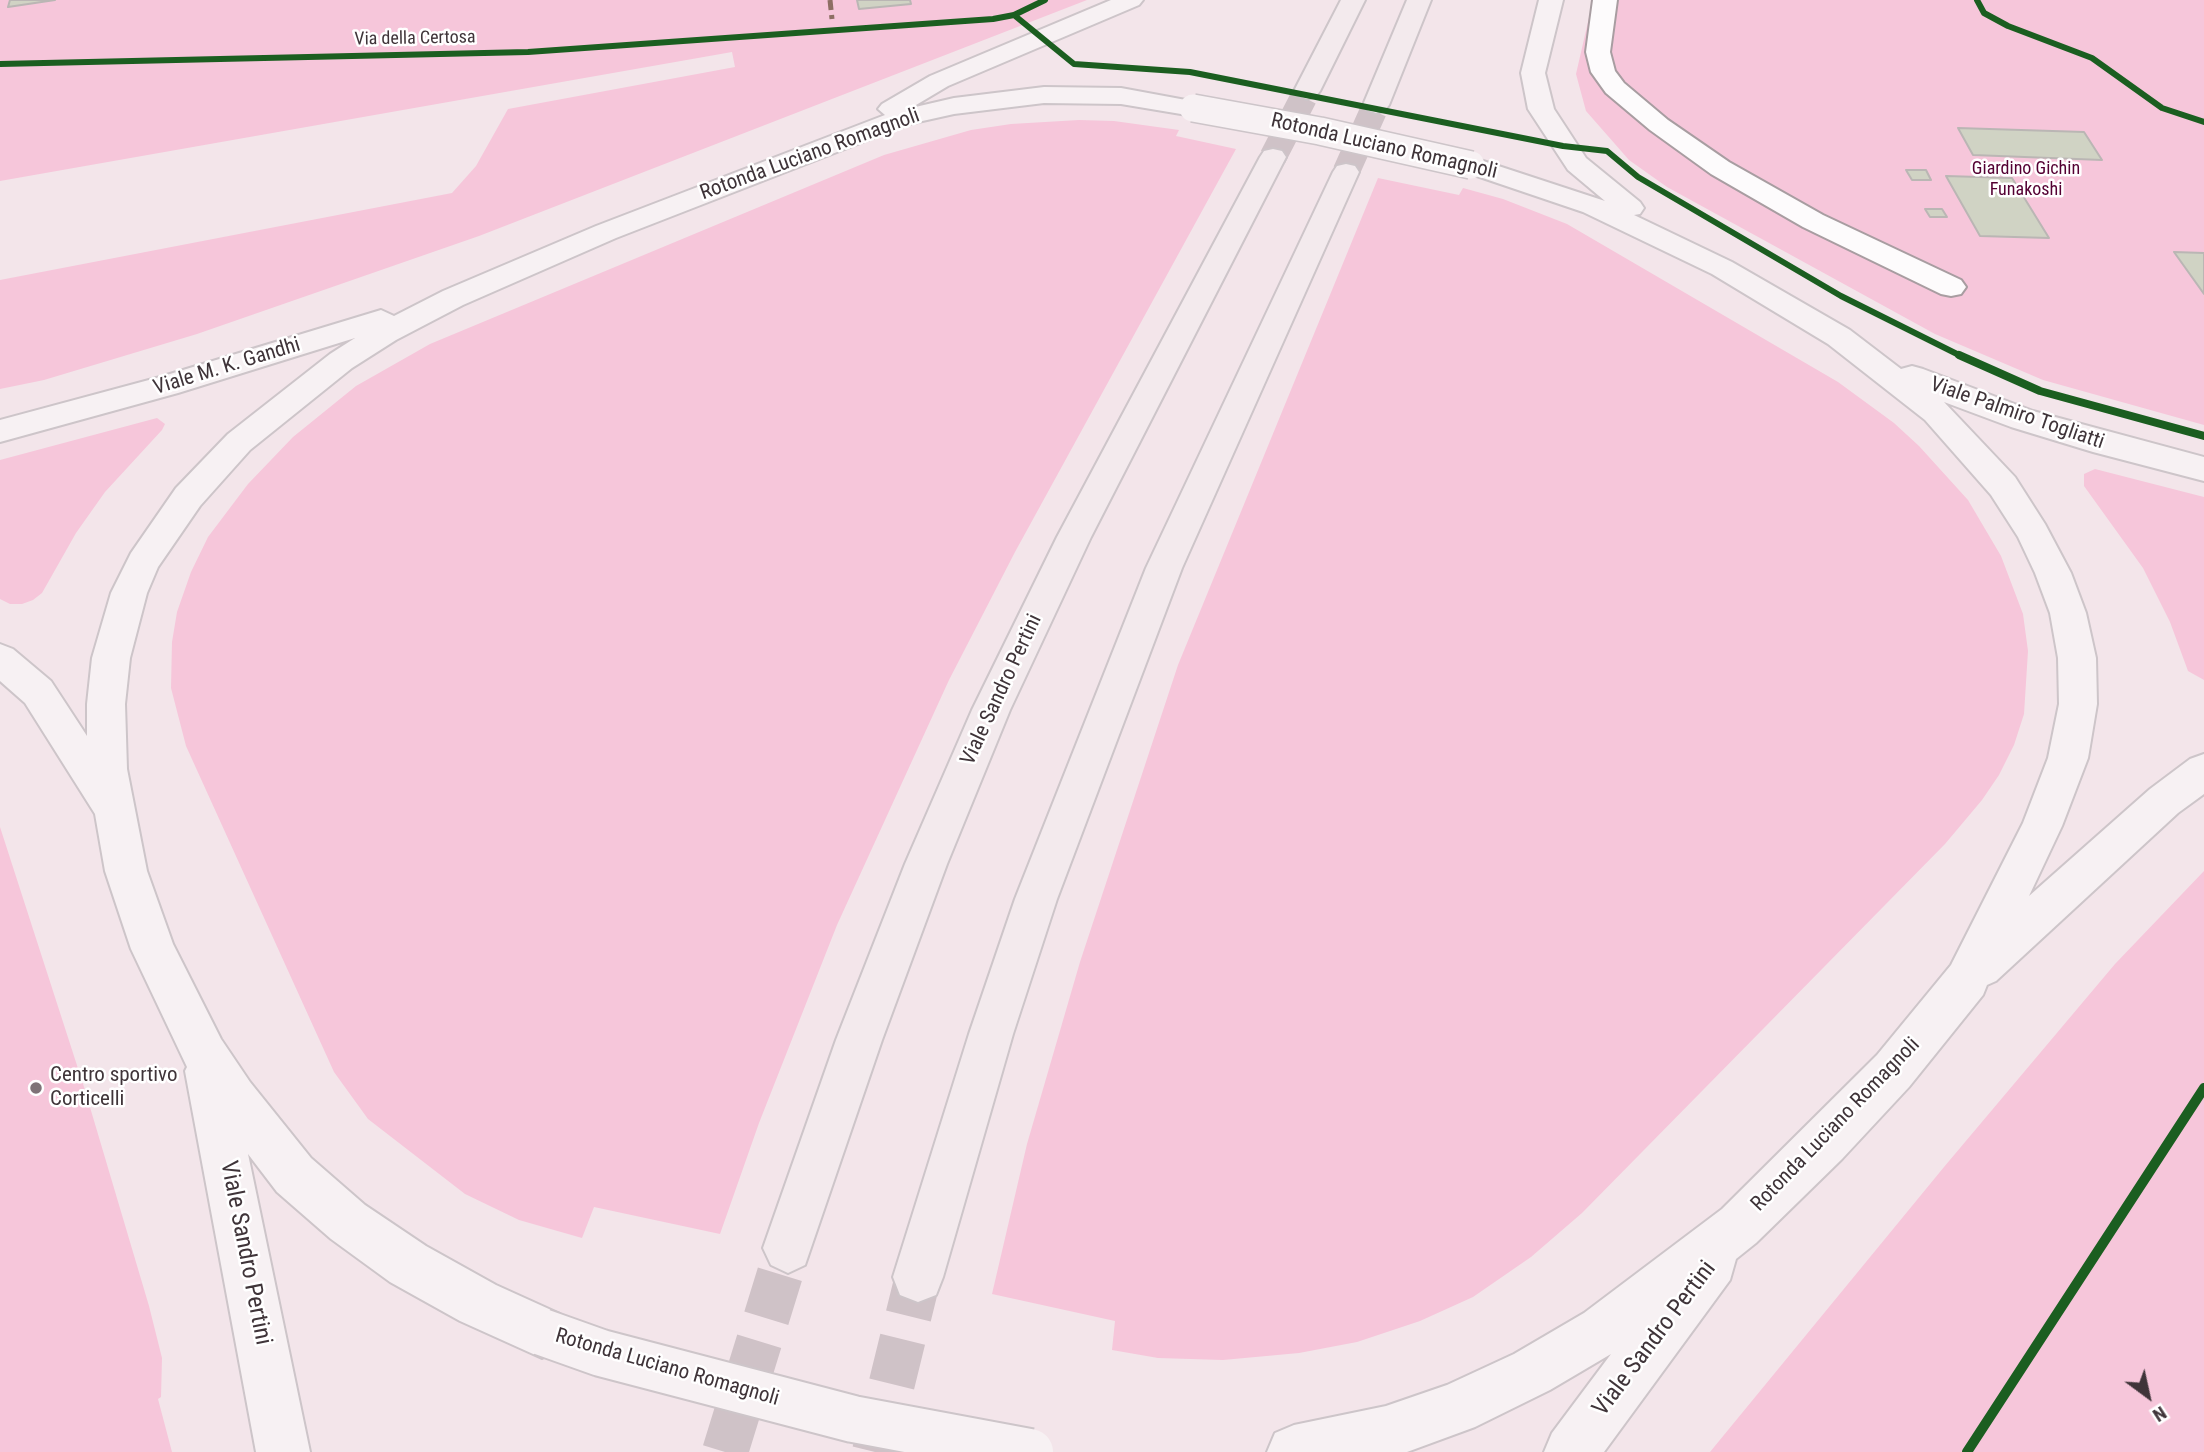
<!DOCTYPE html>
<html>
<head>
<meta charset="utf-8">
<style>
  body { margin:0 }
  #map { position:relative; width:2204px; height:1452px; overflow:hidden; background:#f3e5ea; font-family:"Roboto Condensed",sans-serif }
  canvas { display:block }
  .north { position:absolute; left:2113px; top:1361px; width:70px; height:70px; -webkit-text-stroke:5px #fff; paint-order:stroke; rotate:147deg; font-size:19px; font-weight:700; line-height:28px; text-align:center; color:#3f3439 }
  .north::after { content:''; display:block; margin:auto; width:24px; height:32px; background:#3f3439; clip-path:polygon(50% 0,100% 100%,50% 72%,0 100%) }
</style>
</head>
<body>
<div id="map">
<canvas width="2204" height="1452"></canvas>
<div class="north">N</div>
</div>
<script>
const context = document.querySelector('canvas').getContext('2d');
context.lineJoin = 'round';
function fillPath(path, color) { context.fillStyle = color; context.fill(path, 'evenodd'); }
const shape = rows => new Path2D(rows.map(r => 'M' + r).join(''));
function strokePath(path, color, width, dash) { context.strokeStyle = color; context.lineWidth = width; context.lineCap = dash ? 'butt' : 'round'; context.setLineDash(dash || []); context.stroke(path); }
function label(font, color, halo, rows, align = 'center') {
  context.font = font + ' "Roboto Condensed",sans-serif'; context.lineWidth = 5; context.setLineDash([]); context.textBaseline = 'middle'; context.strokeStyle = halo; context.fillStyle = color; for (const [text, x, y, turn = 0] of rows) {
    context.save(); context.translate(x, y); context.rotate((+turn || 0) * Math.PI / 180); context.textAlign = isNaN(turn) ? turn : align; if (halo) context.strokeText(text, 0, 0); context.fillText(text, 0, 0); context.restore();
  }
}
fillPath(shape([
  [0,0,1087,0,479,236,197,334,44,380,0,389,0,280,452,193,476,166,508,109,735,67,732,52,0,181],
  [1593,0,2204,0,2204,425,2043,380,1935,334,1667,187,1629,160,1586,111,1576,74],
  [1079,120,1114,121,1179,130,1176,136,1236,149,1015,552,949,680,837,925,759,1123,720,1234,594,1207,582,1238,519,1220,465,1194,368,1119,334,1072,186,746,171,688,172,642,177,612,191,572,208,537,248,484,293,437,356,386,430,344,884,155,971,130,1011,124],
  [1378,178,1459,195,1463,188,1503,199,1567,224,1838,382,1894,423,1919,446,1968,500,2001,556,2023,614,2028,651,2024,714,2014,745,1999,775,1982,800,1945,844,1582,1213,1531,1257,1473,1297,1420,1321,1357,1342,1299,1353,1223,1360,1158,1358,1112,1350,1115,1321,992,1294,1027,1144,1080,962,1178,665],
  [157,418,165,424,162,430,105,492,76,533,42,593,33,600,22,604,10,604,0,599,0,460],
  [2095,469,2204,497,2204,680,2188,671,2170,622,2143,568,2084,486,2084,474],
  [0,827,84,1087,149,1306,162,1358,161,1397,158,1399,172,1452,0,1452],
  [2204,871,2204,1452,1710,1452,1944,1167,2115,964]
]), '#f6c6da');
const building = shape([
  [10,0,55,0,8,7,10,0],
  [857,0,910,0,911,4,859,9,857,0],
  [1958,128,2084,132,2102,160,1973,155,1958,128],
  [1906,170,1926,170,1931,180,1912,180,1906,170],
  [1946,176,2012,178,2049,238,1980,236,1946,176],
  [1925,209,1942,209,1947,217,1930,217,1925,209],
  [2174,252,2204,253,2204,294,2174,252]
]);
fillPath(building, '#d0d3c4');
strokePath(building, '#bab6b4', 2);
strokePath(shape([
  [1273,157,1307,91],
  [1346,172,1376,105]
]), '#cfc2c7', 27, [27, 13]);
strokePath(shape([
  [725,1452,788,1248],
  [875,1452,918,1277]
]), '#cfc2c7', 46, [46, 24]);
const minor = shape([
  [1593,0,1617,0,1610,52,1615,71,1624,83,1668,120,1729,162,1823,215,1961,280,1966,287,1961,294,1951,296,1941,294,1803,227,1711,174,1650,130,1606,93,1591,72,1586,52,1593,0]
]);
const major = shape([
  [1111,0,1143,0,1139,5,948,86,911,108,954,98,1044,87,1121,88,1202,103,1206,108,1202,113,1193,116,1121,104,1044,103,954,114,909,124,616,238,463,305,396,340,352,368,250,450,200,506,158,567,147,593,130,658,125,704,127,769,147,871,173,944,221,1039,250,1082,311,1158,365,1205,426,1246,496,1285,560,1314,568,1332,560,1350,542,1358,460,1321,390,1282,331,1239,277,1192,248,1154,310,1452,256,1452,185,1071,187,1067,131,949,105,871,95,814,25,703,0,681,0,644,13,649,51,681,87,736,87,704,92,658,111,593,131,553,176,488,228,434,330,354,355,338,178,393,0,442,0,420,160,377,381,310,394,316,443,291,596,226,885,115,878,109,882,104,930,76,1111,0],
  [1539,0,1563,0,1545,73,1554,109,1586,158,1640,202,1644,208,1640,214,1634,215,1732,262,1850,330,1901,369,1912,366,1923,369,2033,411,2204,457,2204,481,2093,452,2011,427,1944,402,2015,477,2045,524,2071,573,2086,613,2096,658,2097,704,2088,758,2062,826,2029,896,2150,789,2190,759,2204,754,2204,794,2178,813,1996,981,1987,985,1983,995,1909,1087,1842,1159,1756,1243,1736,1259,1730,1280,1604,1452,1544,1452,1552,1433,1611,1354,1550,1390,1475,1427,1407,1452,1267,1452,1275,1433,1294,1425,1386,1406,1447,1385,1514,1354,1584,1313,1722,1209,1877,1055,1951,965,2023,823,2048,758,2059,704,2058,658,2050,613,2035,573,2018,537,1991,495,1925,420,1828,344,1712,274,1583,212,1462,171,1458,165,1462,159,1471,157,1605,201,1568,170,1528,109,1521,73,1539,0]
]);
const highway = shape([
  [1341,0,1365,0,1320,91,1316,96,1307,99,1298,96,1294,91,1341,0],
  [1407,0,1431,0,1389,105,1385,110,1376,113,1367,110,1363,105,1407,0],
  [1273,149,1282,151,1286,157,1091,537,1010,710,947,864,882,1040,805,1265,788,1273,771,1265,763,1248,836,1040,905,864,972,710,1057,537,1260,157,1264,151,1273,149],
  [1346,164,1355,166,1359,172,1182,568,1057,899,1013,1034,943,1277,936,1295,918,1302,900,1295,893,1277,969,1034,1015,899,1146,568,1333,172,1337,166,1346,164]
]);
strokePath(minor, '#a89da1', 4);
strokePath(major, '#cdc5c9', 4);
strokePath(highway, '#cdc5c9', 4);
fillPath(minor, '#fdfbfc');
fillPath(major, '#f7f1f3');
fillPath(highway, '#f3eaed');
const majorBridgeFar1 = shape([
  [1193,108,1320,131,1471,165]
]);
const majorBridge = shape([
  [542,1332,601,1353,853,1419,1030,1452]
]);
strokePath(majorBridgeFar1, '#cdc5c9', 30, []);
strokePath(majorBridge, '#cdc5c9', 50, []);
strokePath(majorBridgeFar1, '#f7f1f3', 27);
strokePath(majorBridge, '#f7f1f3', 46);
strokePath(shape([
  [830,0,832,19]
]), '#8d6e63', 5, [10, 5]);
strokePath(shape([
  [1977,0,1984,13,2008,26,2092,58,2162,108,2204,122],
  [1014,15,1074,64,1190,72,1563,146,1607,151,1638,177,1841,296,1963,357],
  [0,64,528,52,993,19,1014,15,1045,0]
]), '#1b5e20', 6);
strokePath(shape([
  [1959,355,2040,391,2204,436]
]), '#1b5e20', 8);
strokePath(shape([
  [1967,1452,2204,1088]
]), '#1b5e20', 10);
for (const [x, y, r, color] of [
  [36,1088,7,"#7e7277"]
]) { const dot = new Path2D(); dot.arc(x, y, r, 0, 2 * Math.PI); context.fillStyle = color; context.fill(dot); strokePath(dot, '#fff', 2.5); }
label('18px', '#3f3439', '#fff', [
  ["Via della Certosa",415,39,-1]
]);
label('18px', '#540033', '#fff', [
  ["Giardino Gichin",2026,169],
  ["Funakoshi",2026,190]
]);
label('21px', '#3f3439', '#fff', [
  ["Rotonda Luciano Romagnoli",1384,147,13],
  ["Rotonda Luciano Romagnoli",810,155,-20],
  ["Viale M. K. Gandhi",227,367,-17],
  ["Viale Palmiro Togliatti",2017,414,19],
  ["Viale Sandro Pertini",1002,690,-65],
  ["Rotonda Luciano Romagnoli",1836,1125,-46],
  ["Rotonda Luciano Romagnoli",667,1368,16]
]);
label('21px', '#3f3439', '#fff', [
  ["Centro sportivo",50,1076],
  ["Corticelli",50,1100]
], 'left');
label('24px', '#3f3439', '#fff', [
  ["Viale Sandro Pertini",245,1253,79],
  ["Viale Sandro Pertini",1655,1339,-53]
]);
</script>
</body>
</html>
